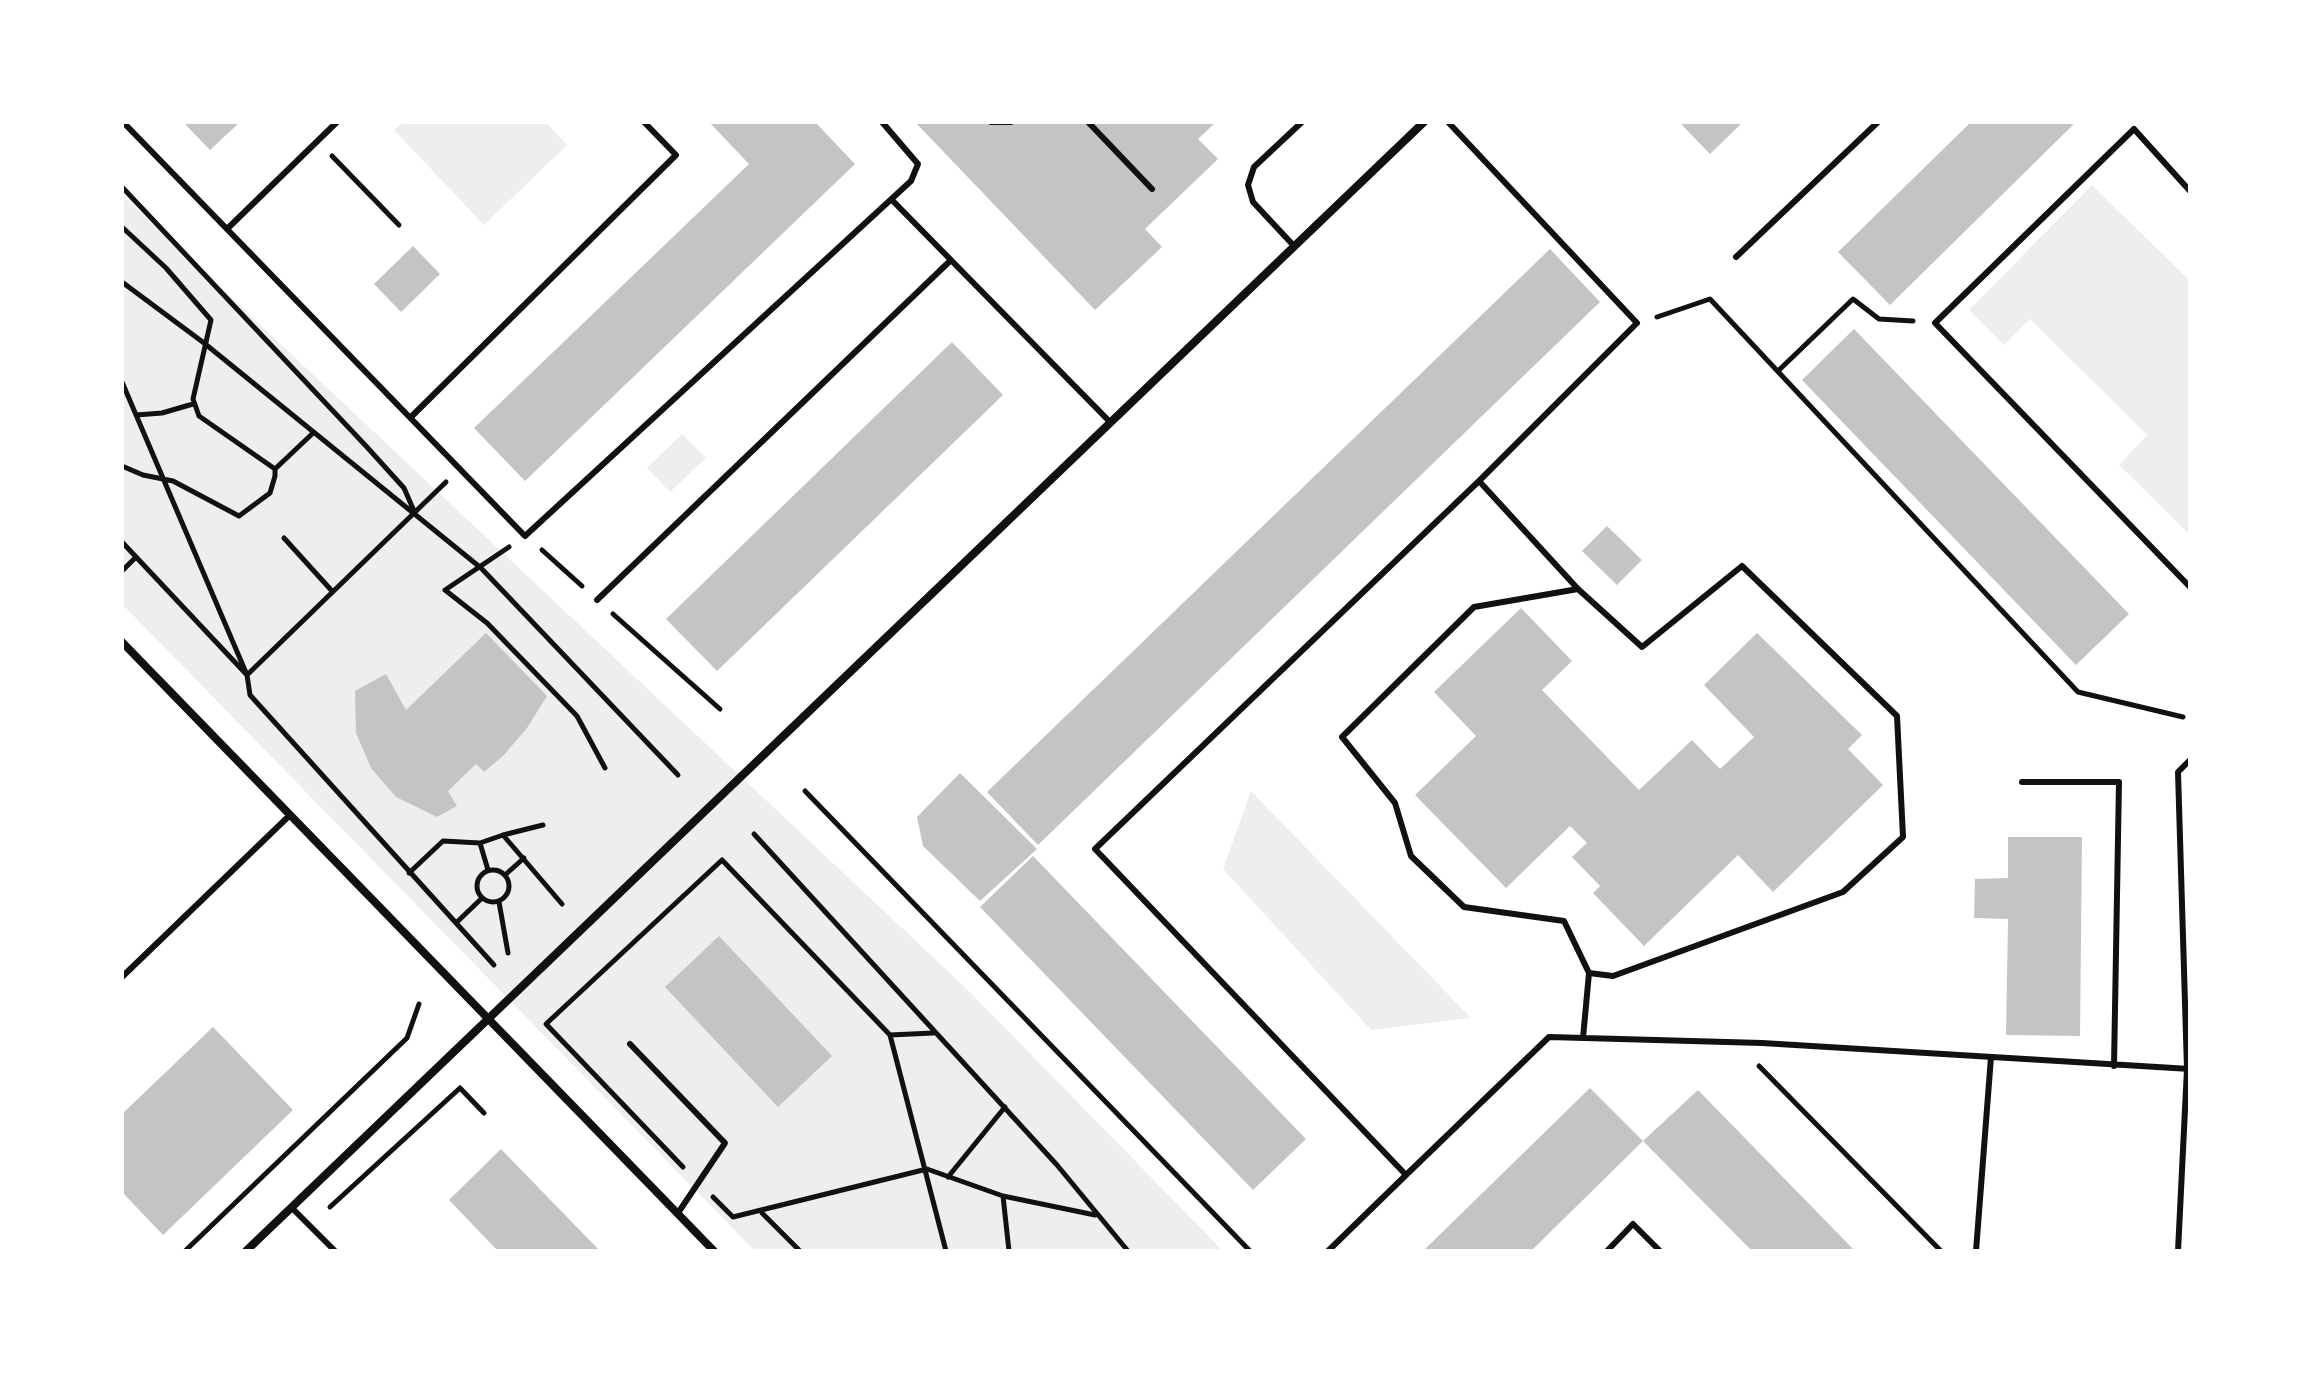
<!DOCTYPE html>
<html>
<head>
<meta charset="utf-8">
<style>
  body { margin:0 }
  #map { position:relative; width:2312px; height:1373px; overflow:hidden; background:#fff; font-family:"DM Sans",sans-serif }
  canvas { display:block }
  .frame { position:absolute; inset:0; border:124px solid #fff; pointer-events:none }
</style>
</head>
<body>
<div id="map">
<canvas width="2312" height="1373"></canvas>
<div class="frame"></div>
</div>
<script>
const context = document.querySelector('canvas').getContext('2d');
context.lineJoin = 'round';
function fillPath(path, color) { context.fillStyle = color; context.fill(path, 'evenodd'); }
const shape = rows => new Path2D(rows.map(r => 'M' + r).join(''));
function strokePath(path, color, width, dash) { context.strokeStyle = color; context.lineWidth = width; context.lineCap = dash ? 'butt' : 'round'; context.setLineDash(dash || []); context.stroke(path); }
fillPath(shape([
  [403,122,545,122,567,145,484,225,394,130],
  [2092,185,2190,281,2190,535,2119,465,2147,435,2030,319,2004,345,1969,310],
  [122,195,968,990,1223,1251,755,1251,122,604],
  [682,434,706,458,670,492,647,468],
  [1251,791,1471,1018,1371,1030,1223,869]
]), '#eee');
fillPath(shape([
  [183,122,240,122,210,150],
  [709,122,815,122,855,164,525,481,474,428,749,164],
  [915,122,1216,122,1198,139,1218,159,1145,229,1162,247,1095,310],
  [1679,122,1743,122,1710,154],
  [1971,122,2076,122,1890,305,1838,252],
  [413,246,440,274,401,312,374,284],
  [1550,249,1600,302,1038,845,987,792],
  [1854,329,2129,614,2076,665,1802,380],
  [952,342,1003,395,717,671,666,619],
  [1607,526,1642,560,1617,585,1582,551],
  [1521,608,1572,661,1542,690,1639,790,1692,740,1720,769,1754,737,1704,685,1757,633,1862,735,1848,749,1883,785,1773,892,1738,855,1644,946,1593,893,1600,886,1572,857,1587,843,1570,826,1506,888,1415,795,1476,736,1434,692],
  [486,633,547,696,527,728,503,756,484,772,476,764,448,791,457,806,437,817,396,797,371,768,356,733,355,691,386,674,406,710],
  [960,773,1037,849,980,901,923,846,917,817],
  [2008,837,2082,837,2080,1036,2006,1035,2008,919,1974,918,1975,879,2008,878],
  [1033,856,1306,1139,1253,1190,980,907],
  [719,936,832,1056,778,1107,665,987],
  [213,1027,293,1110,163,1235,122,1192,122,1114],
  [1590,1088,1643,1141,1531,1251,1423,1251],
  [1698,1090,1855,1251,1752,1251,1643,1141],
  [501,1149,600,1251,498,1251,495,1248,449,1200]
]), '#c4c4c4');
strokePath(shape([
  [332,156,399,225],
  [122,187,366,446,404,488,414,511],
  [122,227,166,268,211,320,193,399,199,416,275,469,275,476,270,493,239,516,173,481,143,475,122,466],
  [122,282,204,343,481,568,678,775],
  [1657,317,1710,299,2078,692,2183,717],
  [1778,371,1853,299,1879,319,1913,321],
  [122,382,247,675,250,695,494,965],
  [136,415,162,413,193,404],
  [275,469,312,434],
  [284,538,332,591],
  [122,542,247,675,446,482],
  [509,547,445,590,487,623,577,716,605,768],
  [542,550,582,586],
  [122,571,136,557],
  [613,614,720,709],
  [805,791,1250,1251],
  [754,834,1057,1165,1128,1251],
  [503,835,543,825],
  [480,843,488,870],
  '477 886a16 16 0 1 1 32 0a16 16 0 1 1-32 0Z',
  [409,873,443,841,480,843,503,835,562,904],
  [505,875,524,858],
  [499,902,508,953],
  [456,923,482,898],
  [890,1035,933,1033],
  [1759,1066,1941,1251],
  [683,1167,546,1024,722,860,890,1035,946,1251],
  [948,1177,1005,1107],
  [1003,1196,1009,1251],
  [713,1197,733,1217,927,1169,1003,1196,1095,1215],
  [330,1207,460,1088,484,1113],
  [762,1213,800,1251],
  [185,1251,407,1038,419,1004]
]), '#111', 5);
strokePath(shape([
  [123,122,525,536,911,181,918,164,882,122],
  [991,122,1011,122],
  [1088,122,1152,189],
  [2190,191,2134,129,1935,323,2190,587],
  [892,200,1110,422],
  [227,229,337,122],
  [1294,246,1253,202,1248,185,1254,167,1302,122],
  [1736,257,1878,122],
  [411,417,676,155,644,122],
  [1479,481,1578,589,1642,647,1742,566,1897,716,1903,837,1843,892,1613,976,1589,973,1564,921,1464,907,1411,856,1395,803,1342,737,1474,607,1578,589],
  [597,600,951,260],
  [2022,782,2119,782,2114,1066],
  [122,977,290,815],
  [1583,1038,1589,973],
  [630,1044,725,1143,678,1213],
  [1406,1175,1549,1037,1762,1043,2190,1069],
  [292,1208,335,1251],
  [1328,1251,1406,1175,1095,849,1479,481,1637,323,1448,122],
  [1607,1251,1633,1224,1660,1251],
  [1976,1251,1991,1057],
  [2178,1251,2187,1069,2178,772,2190,760]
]), '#111', 6);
strokePath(shape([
  [122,642,714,1251],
  [246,1251,1424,122]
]), '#111', 8);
</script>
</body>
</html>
